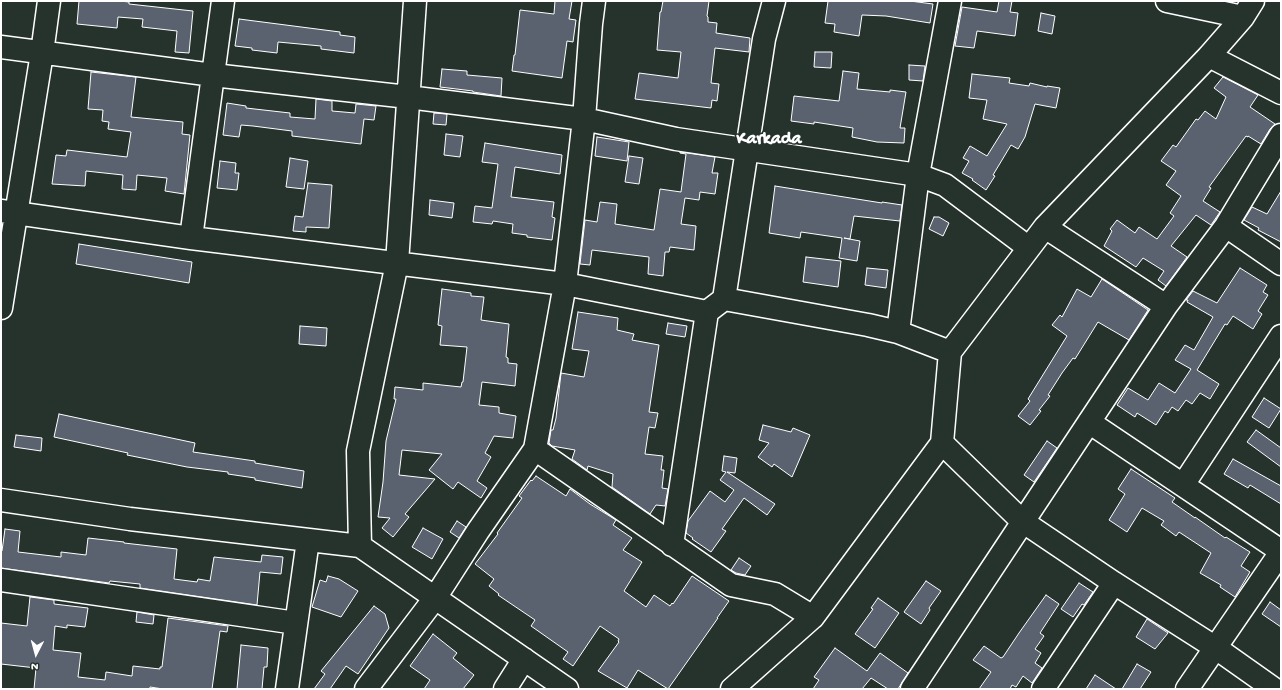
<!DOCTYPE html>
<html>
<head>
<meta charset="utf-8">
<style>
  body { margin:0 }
  #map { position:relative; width:1282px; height:690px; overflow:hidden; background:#26332d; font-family:"Gochi Hand",sans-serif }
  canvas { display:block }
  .frame { position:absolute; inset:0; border:2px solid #fff; pointer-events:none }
  .north { position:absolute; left:16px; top:634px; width:40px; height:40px; -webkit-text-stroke:3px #26332d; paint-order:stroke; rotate:186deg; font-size:11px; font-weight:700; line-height:16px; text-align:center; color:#fff }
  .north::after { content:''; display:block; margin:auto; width:14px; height:18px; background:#fff; clip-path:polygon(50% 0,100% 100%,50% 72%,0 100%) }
</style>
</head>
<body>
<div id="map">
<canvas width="1282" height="690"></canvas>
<div class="frame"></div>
<div class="north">N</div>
</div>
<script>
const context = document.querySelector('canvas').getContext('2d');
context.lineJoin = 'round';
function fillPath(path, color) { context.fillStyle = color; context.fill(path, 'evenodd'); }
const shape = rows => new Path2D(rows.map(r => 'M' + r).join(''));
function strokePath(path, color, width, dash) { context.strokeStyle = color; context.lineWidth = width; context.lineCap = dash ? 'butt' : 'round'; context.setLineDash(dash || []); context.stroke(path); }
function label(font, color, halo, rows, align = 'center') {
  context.font = font + ' "Gochi Hand",sans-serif'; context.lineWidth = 3; context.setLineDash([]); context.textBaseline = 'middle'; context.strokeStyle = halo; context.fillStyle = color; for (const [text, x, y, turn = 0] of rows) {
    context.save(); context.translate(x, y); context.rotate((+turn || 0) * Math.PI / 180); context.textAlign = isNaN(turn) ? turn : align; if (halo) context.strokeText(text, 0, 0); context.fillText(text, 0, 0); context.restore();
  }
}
const building = shape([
  [79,1,120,1,129,2,129,4,193,11,189,53,175,52,177,31,142,27,143,19,118,17,117,28,77,24,79,1],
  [555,1,572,1,569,19,576,20,573,42,567,41,562,78,512,71,514,55,515,55,520,10,554,14,555,1],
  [663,1,709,1,707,16,708,17,708,22,717,23,716,33,750,38,749,52,715,48,711,83,719,84,717,101,712,100,711,108,635,99,639,73,678,78,681,52,657,50,660,12,661,12,663,1],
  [828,1,910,1,933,4,930,23,886,16,862,15,859,36,834,32,835,24,825,23,828,1],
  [999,1,1012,1,1010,12,1018,13,1015,36,977,31,974,48,955,46,962,7,997,12,999,1],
  [1041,13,1055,16,1052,34,1038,31,1041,13],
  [239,19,340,32,340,35,355,37,354,53,321,49,321,46,278,42,277,53,252,50,252,48,235,46,239,19],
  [815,52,832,52,831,68,814,67,815,52],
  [909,65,925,66,923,81,909,80,909,65],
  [442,69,467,71,467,75,502,78,501,96,473,92,473,91,440,87,442,69],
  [843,71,859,73,857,89,890,92,890,90,906,92,900,128,905,128,904,143,877,142,852,137,853,128,814,122,814,124,791,121,794,96,839,101,843,71],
  [91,72,136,77,131,117,183,122,182,134,190,135,184,194,165,191,167,178,137,175,136,190,122,189,123,175,86,171,85,186,52,184,56,155,66,156,67,150,127,157,131,132,108,129,109,122,102,121,103,110,88,109,91,72],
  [972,74,1010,78,1009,83,1029,86,1030,83,1047,87,1047,86,1060,88,1056,108,1035,104,1025,137,1018,149,1011,145,993,175,995,176,986,190,972,180,973,179,962,173,969,161,963,158,970,146,987,156,1007,124,983,119,987,100,969,98,972,74],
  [1223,77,1258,95,1250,107,1275,124,1270,129,1261,144,1248,136,1248,137,1246,136,1209,187,1211,188,1203,201,1220,212,1211,225,1196,215,1171,246,1187,257,1166,286,1158,280,1164,271,1143,258,1136,267,1104,246,1112,231,1110,229,1117,220,1135,233,1139,227,1157,239,1174,216,1170,213,1181,196,1166,185,1176,171,1161,161,1173,145,1176,147,1196,119,1198,120,1205,111,1216,119,1226,97,1214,88,1223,77],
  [316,99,332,101,332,111,355,113,356,104,376,106,374,120,364,119,361,144,292,136,292,131,253,126,241,125,239,137,223,135,227,103,246,106,246,108,290,113,290,117,315,119,316,99],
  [434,113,447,114,446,125,433,124,434,113],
  [446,134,463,136,460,157,444,155,446,134],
  [597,137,629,142,627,161,595,156,597,137],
  [485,143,562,155,560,174,515,167,511,197,554,202,552,217,555,218,552,240,527,237,527,235,512,233,513,224,493,221,492,224,473,222,475,206,492,208,498,164,482,162,485,143],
  [680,152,715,157,712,173,718,173,715,194,700,192,699,200,685,198,681,224,696,226,694,250,670,247,669,252,665,252,663,276,648,274,649,257,592,250,590,265,580,264,585,220,597,222,600,202,617,204,615,224,654,230,660,189,681,192,686,154,680,153,680,152],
  [629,156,643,158,639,184,625,182,629,156],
  [290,158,308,161,304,189,286,187,290,158],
  [220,161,236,163,235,173,239,173,237,190,217,188,220,161],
  [308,183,332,185,329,228,306,227,306,232,293,231,295,216,303,217,308,183],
  [775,186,882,203,882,202,902,205,900,221,854,216,850,239,844,238,860,241,857,261,839,258,842,238,801,232,800,238,769,233,775,186],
  [1281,191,1281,242,1258,230,1259,228,1244,220,1252,207,1267,214,1281,191],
  [430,200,454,203,452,218,429,215,430,200],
  [934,217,939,217,949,223,943,236,929,229,934,217],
  [79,244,192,262,189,283,76,264,79,244],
  [806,257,841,261,838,287,803,282,806,257],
  [867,268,888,270,886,288,865,285,867,268],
  [1240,268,1267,285,1263,292,1268,295,1258,311,1262,314,1253,329,1233,316,1227,325,1225,324,1197,370,1219,384,1210,399,1200,393,1192,404,1186,400,1178,411,1172,407,1168,413,1165,411,1156,425,1137,413,1135,417,1117,405,1128,388,1148,400,1159,383,1175,393,1191,369,1175,360,1185,345,1194,350,1213,317,1187,302,1188,300,1186,300,1193,291,1217,303,1240,268],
  [1102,279,1148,310,1129,340,1098,322,1075,359,1073,358,1062,373,1048,395,1050,396,1039,410,1041,411,1030,425,1018,416,1030,401,1028,399,1067,336,1052,325,1060,315,1062,317,1077,289,1091,297,1102,279],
  [442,289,471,293,471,296,484,297,481,320,509,324,506,357,508,358,508,363,517,364,515,386,482,382,479,405,499,407,499,413,516,416,513,438,494,436,485,453,491,457,477,481,487,488,481,498,458,482,453,489,429,470,442,454,402,450,399,475,435,479,405,514,409,517,393,537,382,528,390,518,378,517,383,482,386,441,396,399,394,399,395,387,423,390,423,383,461,387,462,382,463,382,467,347,440,345,442,326,438,325,442,289],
  [578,312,618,318,617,330,634,334,632,340,659,345,649,412,658,413,655,428,649,427,645,454,663,456,661,470,664,470,662,488,668,489,665,506,656,505,650,514,612,487,613,474,588,466,587,470,572,459,575,450,552,446,549,443,551,430,553,430,556,418,561,373,584,377,589,351,572,349,578,312],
  [668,323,687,326,685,337,666,334,668,323],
  [300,326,327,328,326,346,299,344,300,326],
  [1264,398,1281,409,1269,428,1252,417,1264,398],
  [59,414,195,443,193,452,255,461,255,463,304,471,302,488,255,480,255,478,228,474,228,472,187,467,127,455,128,453,54,437,59,414],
  [763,425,791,432,793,428,810,435,792,477,774,464,772,467,758,457,769,443,759,440,763,425],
  [1256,430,1281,448,1281,467,1247,442,1256,430],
  [16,435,42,438,41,451,14,447,16,435],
  [1047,441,1057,448,1034,482,1024,475,1047,441],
  [724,456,737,458,735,473,727,472,775,504,767,515,744,498,722,529,726,531,711,552,692,539,693,538,686,533,688,521,710,491,725,502,734,490,720,480,726,472,722,471,724,456],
  [1233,459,1281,486,1281,504,1250,485,1248,488,1224,474,1233,459],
  [1131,469,1175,498,1172,502,1195,518,1195,517,1225,538,1226,537,1250,552,1241,566,1250,572,1235,597,1220,587,1221,585,1200,573,1211,553,1179,532,1176,536,1161,525,1164,521,1142,508,1127,532,1109,520,1125,494,1118,489,1131,469],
  [536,476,566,496,570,489,590,504,616,520,613,525,632,538,623,550,642,562,624,591,646,607,654,595,670,606,672,603,673,604,692,576,729,601,717,618,718,618,668,689,638,670,627,688,598,671,619,642,618,641,619,639,600,626,573,666,563,659,568,652,531,626,535,620,498,595,499,594,489,586,494,579,475,564,498,534,497,533,522,498,519,496,531,480,532,481,536,476],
  [457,521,466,527,459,538,450,532,457,521],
  [423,528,443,539,432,559,412,547,423,528],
  [5,529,20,531,18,552,61,557,61,552,86,555,88,538,124,542,124,543,177,549,174,579,197,582,198,579,210,581,214,557,261,562,262,555,283,557,281,574,260,572,257,605,140,588,140,584,110,581,109,583,1,568,1,551,2,551,5,529],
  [739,558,751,566,745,575,736,573,731,570,739,558],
  [328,576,339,579,358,591,341,617,312,607,320,580,326,582,328,576],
  [926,581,941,591,929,608,930,610,921,624,904,612,926,581],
  [1079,583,1093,592,1084,605,1082,604,1073,617,1061,609,1079,583],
  [1046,595,1059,604,1040,633,1044,636,1035,649,1041,653,1035,663,1042,668,1032,683,1023,676,1016,687,1012,685,1010,689,979,689,991,672,973,660,984,646,1001,658,1003,657,1019,633,1046,595],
  [30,597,54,600,54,604,88,608,85,627,67,625,67,628,55,626,53,650,81,653,78,677,105,680,106,672,132,676,133,666,160,669,160,667,162,667,168,618,228,626,227,632,220,631,212,689,163,689,150,687,150,689,34,689,36,668,1,664,1,623,27,626,30,597],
  [878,598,899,613,875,648,855,634,873,609,871,608,878,598],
  [1270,602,1281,610,1281,627,1262,614,1270,602],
  [374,606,385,614,389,628,358,674,346,666,330,689,314,689,325,674,321,671,374,606],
  [137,612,154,615,153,624,136,622,137,612],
  [1147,619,1168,633,1155,649,1136,637,1147,619],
  [433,634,457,653,453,658,474,675,463,689,424,689,430,680,410,666,433,634],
  [241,645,268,648,267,667,264,667,262,689,237,689,241,645],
  [835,648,867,671,880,653,908,673,898,689,888,689,871,678,862,689,813,689,819,680,814,677,835,648],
  [1137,664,1151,672,1140,689,1122,689,1137,664],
  [1095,675,1116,689,1086,689,1095,675]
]);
fillPath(building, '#5b626f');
strokePath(building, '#fff', 1);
const minor = shape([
  [594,1,591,24,584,119,565,284,535,449,731,585,775,594,813,617],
  [1167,1,1243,17],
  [1,47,213,75,408,97,584,119,676,139,918,175,945,185,1029,248],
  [1209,56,1281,93],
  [1,211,191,238,565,284,707,312,724,299,868,325,898,332,950,352],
  [1226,226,1281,264],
  [1045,227,1166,306],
  [191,238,223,1],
  [724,299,764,39,774,1],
  [1,308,42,53,49,1],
  [898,332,918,175,950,1],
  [1089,422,1281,551],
  [942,443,1022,521,1114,583,1216,648,1274,689],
  [1183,485,1281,336],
  [1,500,130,519,360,546,567,689],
  [672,545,707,312],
  [360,546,358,451,397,263,415,1],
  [1,580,296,623],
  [287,689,308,540],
  [366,689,435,598,478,531,535,449],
  [505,689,524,659],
  [732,689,813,617,942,443,950,352,1045,227,1209,56,1243,17,1253,1],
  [912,689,1166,306,1226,226,1281,135],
  [1043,689,1114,583],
  [1187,689,1281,552]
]);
strokePath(minor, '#fff', 25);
strokePath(minor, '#26332d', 22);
label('bold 18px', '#fff', '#26332d', [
  ["Karkada",769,140]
]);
</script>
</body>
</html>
